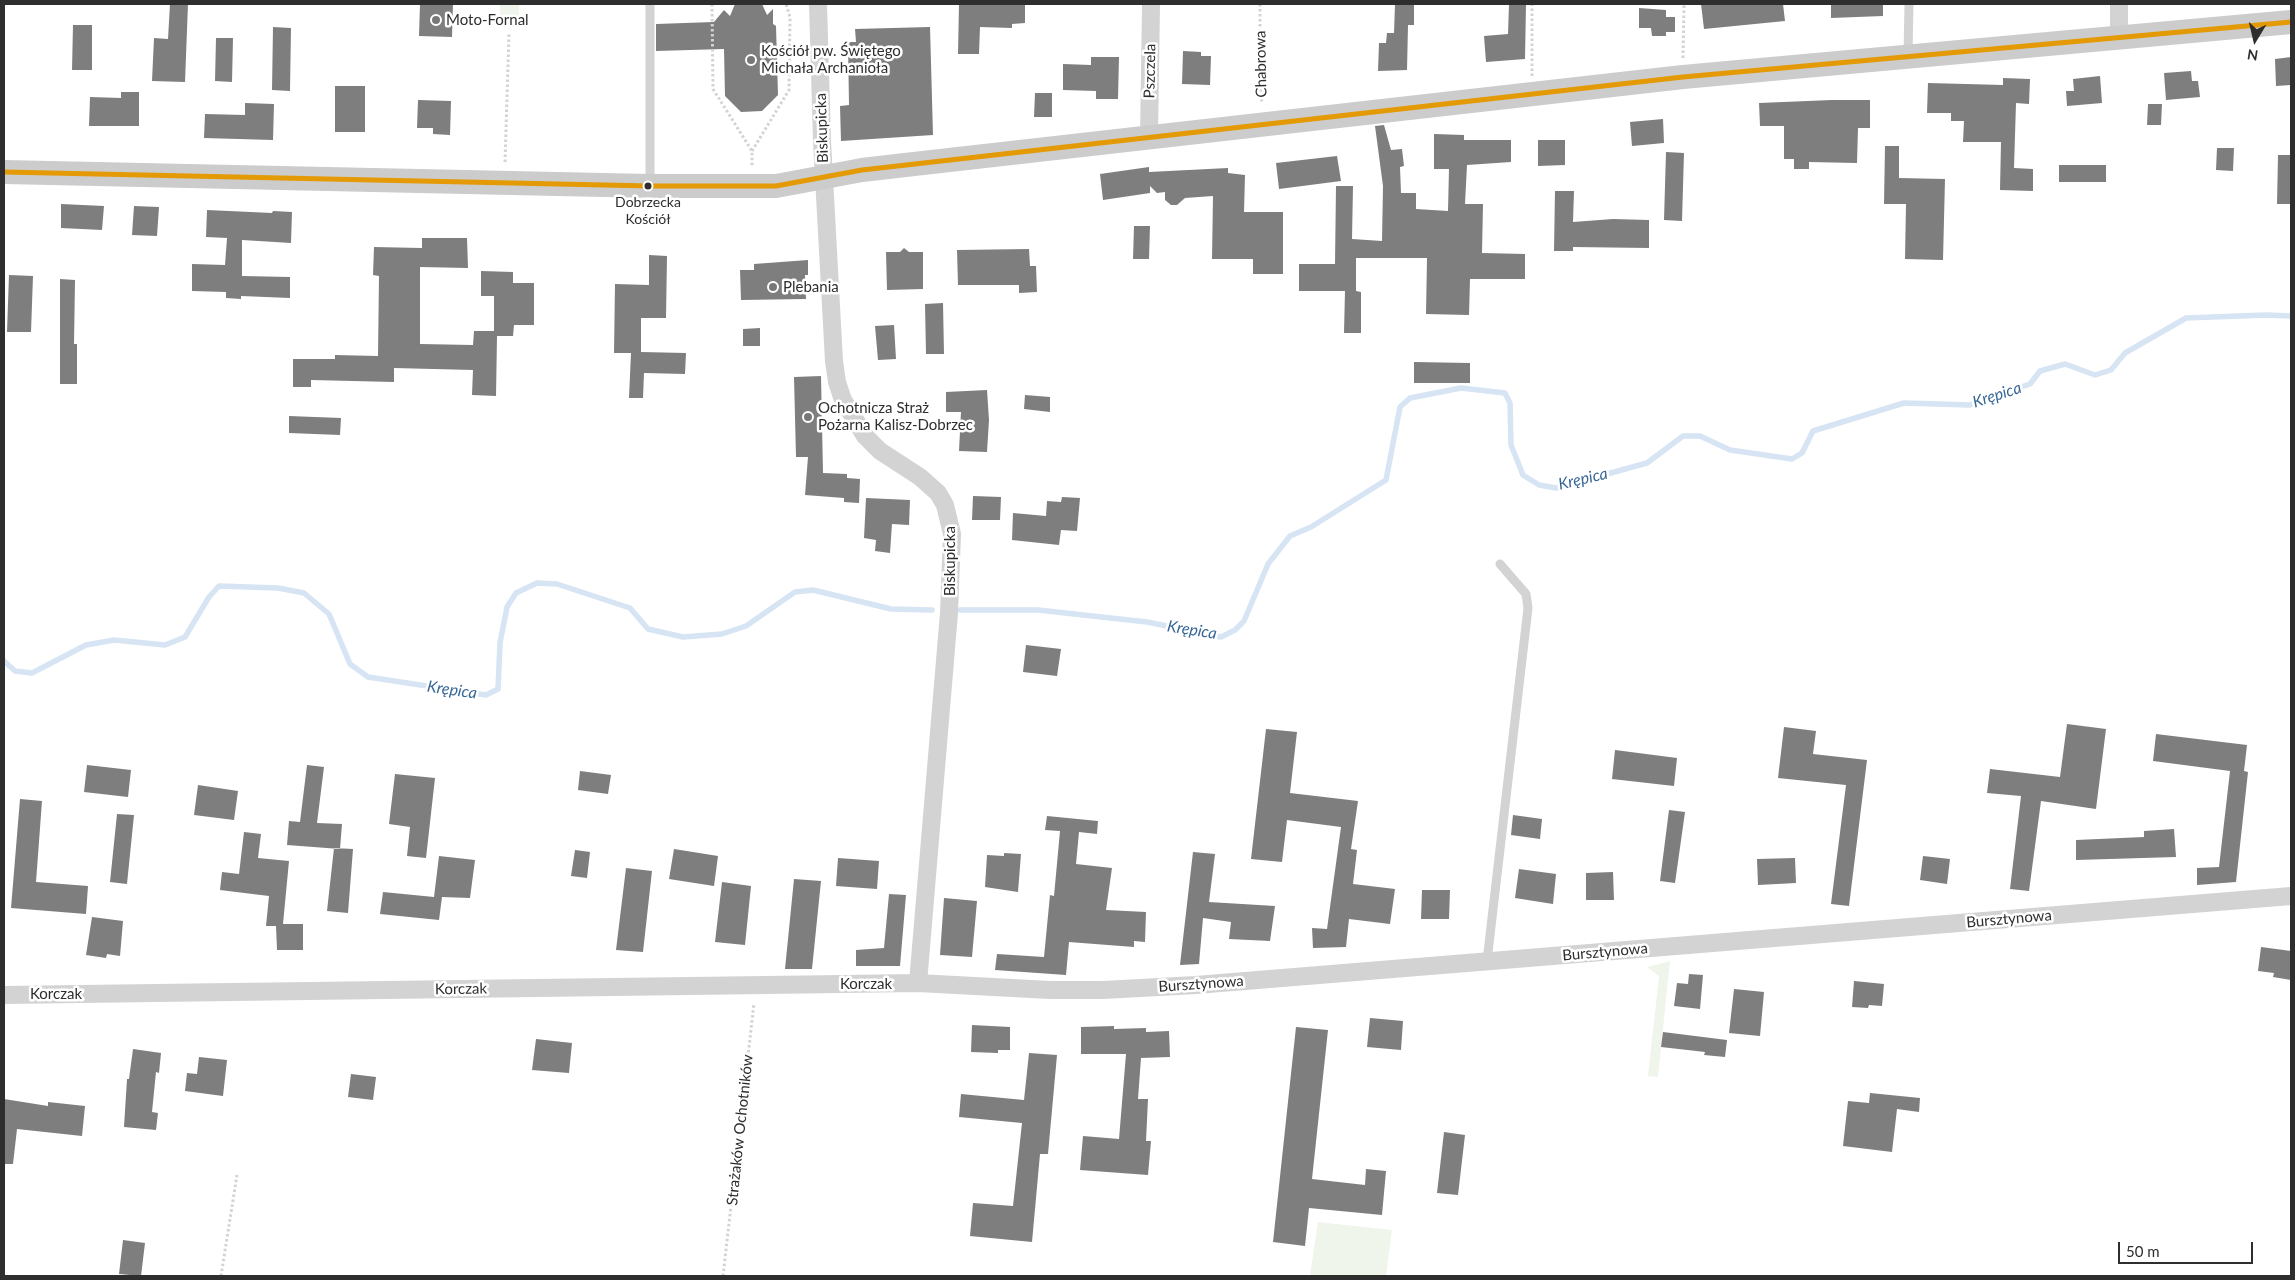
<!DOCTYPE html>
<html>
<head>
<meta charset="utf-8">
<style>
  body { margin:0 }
  #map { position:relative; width:2295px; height:1280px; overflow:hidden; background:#fff; font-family:Lato,sans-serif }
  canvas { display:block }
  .frame { position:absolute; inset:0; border:5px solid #2e2e2e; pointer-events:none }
  .north { position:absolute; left:2230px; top:15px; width:50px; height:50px; -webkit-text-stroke:4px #fff; paint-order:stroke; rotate:189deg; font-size:14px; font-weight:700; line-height:20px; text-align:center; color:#2e2e2e }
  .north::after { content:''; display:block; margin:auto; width:18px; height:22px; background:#2e2e2e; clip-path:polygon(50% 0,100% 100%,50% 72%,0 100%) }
  .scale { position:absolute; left:2118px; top:1242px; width:135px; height:22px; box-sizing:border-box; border:2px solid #2e2e2e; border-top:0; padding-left:6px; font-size:15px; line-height:18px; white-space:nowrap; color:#2e2e2e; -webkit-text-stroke:4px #fff; paint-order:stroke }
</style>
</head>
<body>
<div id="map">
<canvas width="2295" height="1280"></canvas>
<div class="frame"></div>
<div class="north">N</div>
<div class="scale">50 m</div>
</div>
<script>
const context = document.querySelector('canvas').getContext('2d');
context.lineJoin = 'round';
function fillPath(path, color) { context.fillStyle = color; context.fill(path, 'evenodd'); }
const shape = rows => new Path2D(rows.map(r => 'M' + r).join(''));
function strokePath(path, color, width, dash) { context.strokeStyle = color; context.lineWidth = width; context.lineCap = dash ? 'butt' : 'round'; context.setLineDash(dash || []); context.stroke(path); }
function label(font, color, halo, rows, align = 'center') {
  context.font = font + ' Lato,sans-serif'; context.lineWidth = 5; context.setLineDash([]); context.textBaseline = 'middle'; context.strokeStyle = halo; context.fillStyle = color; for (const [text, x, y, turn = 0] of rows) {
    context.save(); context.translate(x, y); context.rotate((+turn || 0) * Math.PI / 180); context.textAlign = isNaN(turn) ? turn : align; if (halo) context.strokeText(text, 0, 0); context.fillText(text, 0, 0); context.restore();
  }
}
fillPath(shape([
  [500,4,519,4,519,21,500,20],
  [1670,961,1658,1077,1648,1076,1659,976,1647,967],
  [1318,1222,1392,1230,1386,1276,1310,1276]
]), '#eff5eb');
strokePath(shape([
  [960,610,1038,610,1147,622,1221,637,1235,630,1244,621,1268,564,1290,536,1311,527,1386,480,1400,407,1410,398,1461,388,1505,393,1510,403,1511,445,1523,475,1539,485,1556,488,1647,463,1683,436,1700,436,1730,450,1792,459,1802,453,1813,431,1904,403,1970,405,2030,384,2040,371,2065,364,2095,375,2111,370,2125,353,2186,318,2266,315,2291,316],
  [4,661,15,671,32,673,86,645,114,640,165,645,185,637,209,597,219,586,278,588,304,593,329,614,350,664,368,677,486,695,498,689,500,643,507,607,516,593,537,583,557,584,630,608,648,629,683,637,722,634,746,626,795,592,813,590,891,609,932,610]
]), '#d6e4f3', 5.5);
fillPath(shape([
  [170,4,188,4,185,82,152,81,154,38,168,39],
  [420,4,453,4,452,37,419,36],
  [735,4,762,4,767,15,773,9,773,24,776,26,778,95,762,111,741,112,725,96,724,49,656,51,656,24,714,22,724,10,730,16],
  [959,4,1025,4,1025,23,1012,24,1012,28,980,27,979,54,958,54],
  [1395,4,1414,4,1414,25,1408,25,1407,70,1378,71,1379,43,1386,43,1387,33,1394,33],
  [1509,4,1526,4,1525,59,1486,62,1484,36,1508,34],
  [1701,4,1783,4,1785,21,1704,29],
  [1831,4,1883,4,1883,16,1831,18],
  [1639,8,1666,10,1666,17,1675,17,1675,32,1666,32,1666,36,1652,36,1651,28,1639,28],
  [73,25,92,25,92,70,72,70],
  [273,27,291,28,290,91,272,90],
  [930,27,933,135,841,141,840,106,849,105,848,42,856,42,855,29],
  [216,38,233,38,232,82,215,81],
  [1183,51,1201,52,1201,56,1211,56,1210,85,1182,84],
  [1091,57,1119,57,1118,99,1096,99,1096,91,1063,90,1063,64,1091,65],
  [2291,57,2291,85,2276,86,2275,59],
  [2191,71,2192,81,2198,81,2200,97,2166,100,2164,73],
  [2100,76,2102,103,2067,106,2066,91,2074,91,2073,79],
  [2003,78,2030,79,2029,104,2016,103,2014,168,2033,169,2033,191,2000,190,2001,142,1963,142,1964,121,1951,121,1951,113,1927,113,1928,83,2003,85],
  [335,86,365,86,365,132,335,132],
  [121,92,139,92,139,126,89,126,90,97,121,98],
  [1035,93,1052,93,1052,117,1034,117],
  [418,100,451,101,450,135,433,134,433,128,417,128],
  [1832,100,1870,100,1870,128,1858,128,1857,163,1809,162,1809,169,1794,169,1794,159,1784,159,1784,126,1760,126,1759,103],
  [245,103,274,104,273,140,204,138,205,114,245,115],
  [2148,104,2162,104,2161,125,2147,125],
  [1663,119,1664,143,1632,146,1630,122],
  [1384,125,1391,150,1402,149,1404,166,1400,167,1401,193,1416,193,1416,209,1448,211,1449,169,1434,169,1434,134,1464,135,1464,140,1511,140,1511,162,1467,165,1465,204,1483,204,1482,253,1525,254,1525,279,1470,279,1469,315,1426,314,1427,258,1356,258,1356,291,1361,292,1361,333,1344,333,1345,291,1299,291,1299,264,1335,264,1336,186,1353,186,1352,239,1382,241,1383,186,1375,126],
  [1538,140,1565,140,1565,165,1538,166],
  [1885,146,1899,146,1899,178,1945,179,1943,260,1905,259,1906,204,1884,204],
  [2217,148,2234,148,2233,171,2216,170],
  [1666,152,1684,153,1682,221,1664,220],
  [2278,155,2291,155,2291,204,2277,204],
  [1337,156,1341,181,1279,189,1276,163],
  [2059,165,2106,165,2106,182,2059,182],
  [1149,167,1149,172,1228,168,1228,173,1245,175,1244,212,1283,212,1283,274,1253,274,1253,259,1212,259,1213,196,1185,198,1177,205,1171,205,1165,200,1165,192,1157,193,1150,186,1150,193,1103,200,1100,174],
  [1555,191,1574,191,1573,222,1613,219,1649,220,1649,248,1573,247,1573,251,1554,251],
  [61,204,104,206,102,230,61,228],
  [134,206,159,207,157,236,132,235],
  [207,210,272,213,273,211,292,212,291,243,242,240,242,276,290,277,290,298,241,296,241,299,226,298,226,292,192,291,192,264,225,265,227,238,206,237],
  [1134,226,1150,226,1149,259,1133,259],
  [422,238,467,238,468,268,420,267,420,344,473,345,474,331,494,331,494,296,481,296,481,271,513,272,513,283,534,283,534,325,514,325,513,336,497,336,496,396,472,395,473,370,394,368,394,382,311,380,311,387,293,387,293,359,335,359,335,355,378,356,379,276,373,275,374,247,422,248],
  [904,248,909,252,923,252,923,289,887,290,886,252,900,252],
  [1029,249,1030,266,1036,266,1037,292,1019,293,1019,285,958,285,957,250],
  [649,255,667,256,666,318,641,318,641,352,686,353,685,374,644,373,643,398,629,398,631,353,614,353,615,284,649,285],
  [808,260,808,275,805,275,806,299,741,300,740,270,754,270,754,264],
  [9,275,33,276,31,332,7,332],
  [60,279,75,280,74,344,77,344,77,384,60,384],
  [943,303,944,354,926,354,925,304],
  [894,325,896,359,878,360,875,326],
  [760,328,760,346,743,346,743,329],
  [1414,362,1470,363,1470,383,1414,383],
  [821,376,823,473,847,474,847,478,860,479,859,503,844,502,844,498,805,495,808,457,796,457,794,377],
  [987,390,989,420,987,452,959,451,961,412,946,412,946,392],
  [1025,395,1050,397,1050,412,1024,409],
  [289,416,341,418,340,435,289,433],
  [973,496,1001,497,1000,520,972,520],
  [1062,497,1080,498,1077,531,1061,530,1059,545,1012,540,1013,513,1046,516,1047,501,1061,502],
  [866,498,910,500,909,525,892,524,890,553,875,551,876,540,864,538],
  [1026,645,1061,649,1057,676,1023,672],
  [2067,724,2106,729,2096,809,2041,801,2029,891,2010,889,2021,796,1987,793,1990,769,2060,777],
  [1784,727,1816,731,1813,754,1867,760,1849,906,1831,904,1846,785,1778,778],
  [1266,729,1297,732,1290,793,1358,801,1351,849,1357,850,1353,884,1395,889,1390,924,1349,919,1346,947,1313,948,1312,928,1327,929,1341,827,1287,820,1282,862,1251,859],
  [2156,734,2247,745,2244,771,2248,772,2236,882,2197,885,2197,868,2219,867,2230,771,2153,761],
  [1615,750,1677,758,1674,786,1612,779],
  [87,765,131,770,128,797,84,792],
  [307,765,324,767,317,823,342,824,340,849,287,845,289,821,300,822],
  [580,771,611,775,608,794,578,790],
  [395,774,435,778,426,858,407,856,410,827,389,824],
  [198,785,238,791,234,820,194,815],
  [20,799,42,801,36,882,88,886,86,914,11,908],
  [1669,810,1685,812,1675,883,1660,881],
  [117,814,134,815,127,884,110,882],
  [1513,815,1542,819,1540,839,1511,835],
  [1047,816,1098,821,1097,834,1079,832,1076,864,1112,868,1106,910,1146,912,1145,942,1134,941,1134,947,1069,942,1066,975,995,970,997,954,1044,957,1050,895,1054,896,1060,831,1045,830],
  [2174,829,2176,857,2076,860,2076,840,2144,837,2144,831],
  [244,832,261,834,258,858,289,861,283,924,303,924,303,950,277,950,276,926,266,926,269,896,220,890,222,872,239,874],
  [334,848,353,849,348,913,327,911],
  [674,849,718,856,714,886,669,879],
  [575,850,590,852,587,878,571,876],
  [1193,852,1215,854,1209,902,1275,906,1270,941,1229,939,1231,922,1203,918,1199,964,1180,965],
  [1004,853,1021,854,1018,892,985,887,987,855,1004,856],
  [439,856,475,860,470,898,442,897,439,920,380,914,383,892,434,897],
  [1923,856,1950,859,1947,884,1920,880],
  [838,858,879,861,877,889,836,886],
  [1795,858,1796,883,1758,885,1757,859],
  [626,868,652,871,643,952,616,950],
  [1519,869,1556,874,1553,904,1515,898],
  [1613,872,1614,900,1586,900,1586,873],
  [794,879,821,881,812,969,785,969],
  [722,882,751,886,745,945,715,942],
  [1422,890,1450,890,1449,919,1421,919],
  [889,894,906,895,900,966,856,966,856,950,884,948],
  [944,898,977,901,972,957,940,955],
  [92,917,123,921,120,956,107,954,106,958,86,955],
  [2261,947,2291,951,2291,980,2273,977,2274,973,2258,971],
  [1689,974,1703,975,1700,1009,1674,1006,1677,983,1688,984],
  [1854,981,1884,984,1882,1006,1869,1005,1868,1008,1852,1007],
  [1734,989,1764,992,1760,1036,1729,1033],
  [1370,1018,1403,1021,1401,1050,1367,1047],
  [972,1025,1010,1027,1010,1050,998,1050,998,1053,971,1052],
  [1114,1026,1114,1029,1146,1028,1146,1032,1169,1031,1170,1057,1141,1058,1138,1099,1148,1099,1146,1141,1151,1141,1148,1175,1080,1170,1083,1136,1119,1139,1126,1054,1081,1054,1081,1027],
  [1296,1027,1328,1030,1312,1179,1365,1185,1366,1169,1386,1171,1382,1215,1309,1208,1305,1246,1273,1242],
  [1663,1032,1727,1040,1725,1057,1704,1055,1705,1052,1661,1047],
  [536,1039,572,1043,569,1073,532,1070],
  [133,1049,161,1053,159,1073,156,1072,152,1112,158,1113,156,1130,124,1127,127,1079,129,1079],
  [1029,1053,1057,1055,1048,1154,1040,1154,1032,1242,970,1236,973,1203,1013,1206,1022,1123,959,1117,961,1094,1024,1100],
  [199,1057,227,1060,223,1096,185,1091,187,1073,197,1074],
  [351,1074,376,1077,373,1100,348,1097],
  [1870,1093,1920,1098,1919,1112,1897,1109,1892,1152,1843,1146,1848,1101,1869,1103],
  [4,1099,48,1106,48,1102,85,1106,82,1136,17,1129,13,1164,4,1164],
  [1444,1132,1465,1135,1458,1195,1437,1193],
  [123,1240,145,1243,141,1276,119,1274]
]), '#7e7e7e');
strokePath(shape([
  [712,4,713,89,752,151,752,167],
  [1260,4,1260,86,1262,104],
  [1683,58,1684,4],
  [1532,76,1532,4],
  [752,151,789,90,790,17,786,4],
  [505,162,509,33],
  [221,1276,237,1175],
  [723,1276,754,1003]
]), '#d3d3d3', 3, [2.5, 2.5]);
strokePath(shape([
  [650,4,650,186],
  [1908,55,1909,4],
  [1487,961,1528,608,1526,594,1500,564]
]), '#d3d3d3', 9);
strokePath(shape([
  [818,4,822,141,834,361,837,382,843,400,865,436,880,451,920,477,938,493,945,505,952,534,949,613,918,983],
  [2119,37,2119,4],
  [1149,137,1151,4],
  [4,995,918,983,1050,990,1103,990,1196,985,2291,896]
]), '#d3d3d3', 18);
strokePath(shape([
  [4,172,650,186,776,186,862,170,914,164,1683,77,2291,22]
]), '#ccc', 24);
strokePath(shape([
  [4,172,650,186,776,186,862,170,1683,77,2291,22]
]), '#e39a05', 5);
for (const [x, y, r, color] of [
  [436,20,5,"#777"],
  [751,60,5,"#777"],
  [648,186,4.5,"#2e2e2e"],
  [773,287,5,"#777"],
  [808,417,5,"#777"]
]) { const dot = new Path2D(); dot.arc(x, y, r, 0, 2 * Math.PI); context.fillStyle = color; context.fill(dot); strokePath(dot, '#fff', 2); }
label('14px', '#2e2e2e', '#fff', [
  ["Dobrzecka",648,202],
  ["Kościół",648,219]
]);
label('15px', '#2e2e2e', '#fff', [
  ["Moto-Fornal",446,20],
  ["Kościół pw. Świętego",761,51],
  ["Michała Archanioła",761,68],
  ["Plebania",783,287],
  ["Ochotnicza Straż",818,408],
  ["Pożarna Kalisz-Dobrzec",818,425]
], 'left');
label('15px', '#2e2e2e', '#fff', [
  ["Chabrowa",1261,64,-91],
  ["Pszczela",1150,71,-89],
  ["Biskupicka",822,128,-92],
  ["Biskupicka",950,561,-90],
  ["Bursztynowa",2009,919,-5],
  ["Bursztynowa",1605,952,-5],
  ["Korczak",866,984],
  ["Bursztynowa",1201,984,-4],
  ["Korczak",461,989,-1],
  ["Korczak",56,994],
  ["Strażaków Ochotników",740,1130,-84]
]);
label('italic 16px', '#366696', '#fff', [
  ["Krępica",1997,395,-18],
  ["Krępica",1583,479,-13],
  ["Krępica",1192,630,9],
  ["Krępica",452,690,8]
]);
</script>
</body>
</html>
